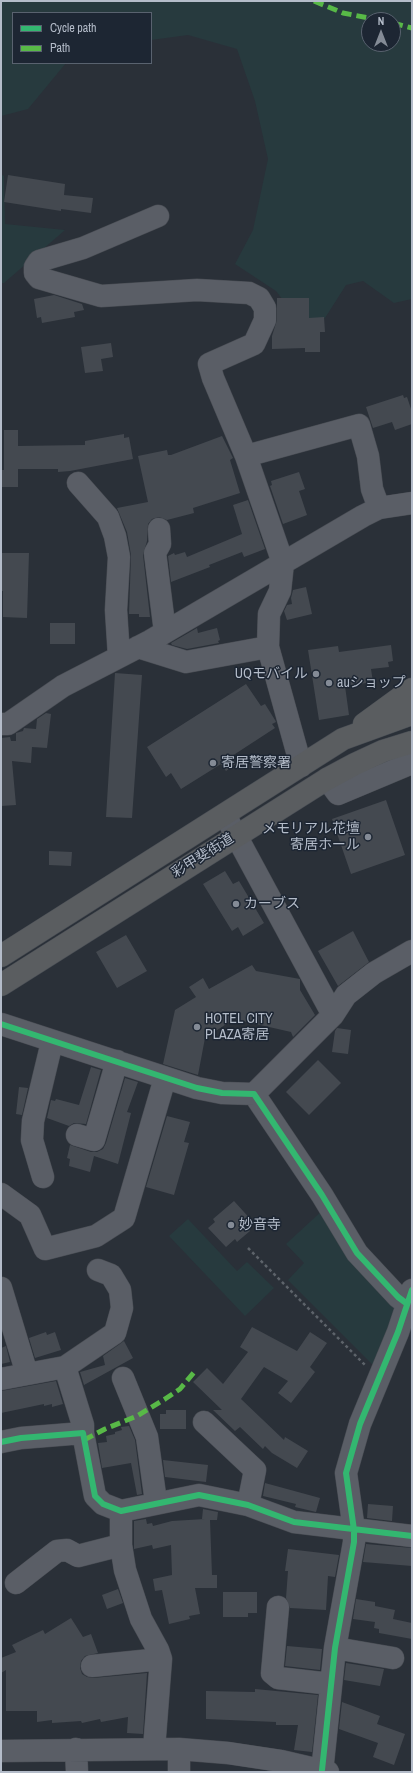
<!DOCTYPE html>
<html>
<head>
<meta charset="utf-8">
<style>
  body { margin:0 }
  #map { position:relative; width:413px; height:1773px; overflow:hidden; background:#2a3038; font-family:"Archivo Narrow",sans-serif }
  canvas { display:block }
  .frame { position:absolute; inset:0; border:2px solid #b4bcc9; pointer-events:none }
  .legend { position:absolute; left:12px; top:12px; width:140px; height:52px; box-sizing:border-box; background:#1d2633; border:1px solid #59626f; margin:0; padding:5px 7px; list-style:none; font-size:12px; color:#b4bcc9 }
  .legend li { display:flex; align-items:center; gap:8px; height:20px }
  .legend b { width:20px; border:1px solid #59626f }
  .north { position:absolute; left:361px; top:12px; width:40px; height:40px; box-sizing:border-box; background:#1d2633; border:1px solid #59626f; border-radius:50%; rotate:0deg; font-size:11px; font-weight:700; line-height:16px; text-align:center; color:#b4bcc9 }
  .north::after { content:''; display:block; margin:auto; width:14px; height:18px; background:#848b96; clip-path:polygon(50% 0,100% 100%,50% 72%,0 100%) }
</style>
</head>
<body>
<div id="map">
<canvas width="413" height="1773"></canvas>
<div class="frame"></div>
<ul class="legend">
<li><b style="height:5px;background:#33b770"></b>Cycle path</li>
<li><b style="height:5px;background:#58b947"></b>Path</li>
</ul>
<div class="north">N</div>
</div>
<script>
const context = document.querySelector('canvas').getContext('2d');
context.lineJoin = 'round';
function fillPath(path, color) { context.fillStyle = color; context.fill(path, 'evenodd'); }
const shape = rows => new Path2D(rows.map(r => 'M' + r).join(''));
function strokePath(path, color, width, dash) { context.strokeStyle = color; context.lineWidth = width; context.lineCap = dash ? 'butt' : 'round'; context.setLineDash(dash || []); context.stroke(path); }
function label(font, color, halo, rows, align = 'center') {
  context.font = font + ' "Archivo Narrow","Noto Sans JP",sans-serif'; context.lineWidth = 3; context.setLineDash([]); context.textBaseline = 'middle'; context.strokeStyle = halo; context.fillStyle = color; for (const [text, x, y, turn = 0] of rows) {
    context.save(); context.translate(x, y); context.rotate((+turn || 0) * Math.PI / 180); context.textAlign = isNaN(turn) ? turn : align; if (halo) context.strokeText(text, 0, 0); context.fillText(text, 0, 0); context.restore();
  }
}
fillPath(shape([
  [1,1,412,1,412,299,394,303,363,281,346,285,325,318,303,318,290,309,276,291,235,264,253,230,268,159,255,101,237,49,188,35,151,40,151,13,13,13,13,63,66,63,28,109,1,116],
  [369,20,393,20,393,44,369,44],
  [1,174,4,176,5,224,65,230,4,283,1,283],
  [324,1209,400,1307,376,1368,288,1280,304,1263,286,1244],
  [188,1219,237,1271,247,1262,274,1288,245,1316,169,1236]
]), '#273a3e');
fillPath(shape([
  [8,175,65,184,64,195,93,198,91,213,61,209,61,211,4,202],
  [54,295,82,304,84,310,74,312,75,317,42,323,41,317,37,318,34,299],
  [277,298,309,298,309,318,324,317,325,332,320,332,320,352,305,352,305,348,272,349,272,336,277,320],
  [111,343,113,357,101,359,103,371,85,373,81,347],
  [403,395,404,398,407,397,412,412,412,424,395,430,392,422,373,428,366,407],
  [4,430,18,430,18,446,85,445,85,441,124,434,124,438,129,437,133,459,70,471,58,472,58,469,18,469,18,487,1,487,1,470,4,470],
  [222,436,233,458,230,460,240,493,193,508,194,513,167,520,159,517,152,519,148,524,147,541,143,555,150,617,139,617,139,614,129,614,131,555,127,532,117,508,148,502,138,456,167,450,168,455,171,455],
  [299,472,305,489,299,491,307,515,283,524,270,486,272,485,271,481],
  [248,500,265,549,244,557,242,552,209,565,210,567,171,582,168,556,174,553,175,555,185,552,187,557,242,534,233,505],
  [1,553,29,553,27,618,3,617,3,591,1,591],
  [306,587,312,614,287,620,284,611,287,605,292,604,291,598,293,590],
  [50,623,75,623,75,644,50,644],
  [197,628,198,633,217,628,220,640,218,641,219,643,187,649,172,645,171,643],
  [391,645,393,661,388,662,389,667,371,669,373,682,345,686,349,715,319,720,308,650,338,646,339,652],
  [115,673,142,675,132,818,106,817],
  [246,684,261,706,265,704,275,720,276,722,272,724,275,728,232,756,237,763,226,771,221,764,181,789,171,773,166,777,147,747],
  [46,713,51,714,47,748,32,747,31,763,12,761,16,805,1,806,1,738,10,737,11,741,16,741,16,733,23,731,24,728,36,729,37,719],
  [386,800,405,855,351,874,332,819],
  [49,851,72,852,71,866,49,865],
  [225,871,233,884,239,881,264,923,243,936,238,927,232,931,203,884],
  [353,931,369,962,338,986,318,951],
  [126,935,147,971,117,988,96,952],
  [252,965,256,971,300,979,300,990,315,1015,293,1037,291,1032,234,1019,205,1038,198,1075,163,1064,175,1010,196,997,189,987,203,978,209,989],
  [337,1028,351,1030,348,1054,332,1052,335,1031],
  [318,1060,341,1083,309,1115,286,1092],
  [91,1067,101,1070,86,1124,74,1123,69,1126,47,1118,51,1100,55,1101,56,1099,79,1105],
  [125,1078,138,1082,127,1112,131,1113,118,1164,94,1156,90,1172,69,1166,70,1159,67,1158,70,1145,91,1152,97,1152,103,1149,106,1143],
  [19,1087,28,1088,22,1115,16,1114],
  [167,1116,190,1122,184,1142,189,1143,174,1195,146,1187],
  [234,1201,254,1223,248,1228,250,1231,237,1242,235,1239,226,1247,208,1228,215,1222,213,1219],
  [252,1327,297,1351,310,1332,327,1343,310,1367,315,1372,291,1403,278,1393,288,1381,264,1367,241,1399,284,1440,285,1437,308,1451,297,1468,272,1453,265,1446,263,1449,240,1427,235,1431,213,1410,222,1410,193,1382,207,1368,223,1384,248,1352,240,1347],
  [46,1332,47,1335,55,1332,61,1350,35,1358,29,1338],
  [124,1341,133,1358,84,1385,80,1372,105,1365,103,1356],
  [6,1346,10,1362,1,1364,1,1348],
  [56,1381,63,1404,52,1407,52,1404,44,1406,44,1404,1,1413,1,1391],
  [166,1410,186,1410,186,1429,160,1429,160,1414,166,1414],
  [129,1426,135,1440,142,1494,137,1495,131,1463,102,1468,98,1443,107,1442,106,1436,115,1434,115,1432,122,1430,121,1427],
  [163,1460,208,1465,206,1482,165,1477],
  [265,1483,320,1498,316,1512,295,1507,296,1504,263,1496],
  [368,1504,393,1506,392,1521,367,1518],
  [203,1509,218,1512,217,1520,210,1520,212,1575,217,1575,217,1588,195,1588,200,1614,189,1616,190,1619,169,1624,162,1590,155,1591,153,1579,172,1575,171,1545,153,1549,152,1545,134,1549,134,1521,146,1519,147,1524,152,1523,153,1526,172,1521,205,1519,202,1519],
  [366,1544,412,1548,412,1566,363,1562],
  [288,1549,339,1555,335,1577,328,1576,326,1610,290,1608,286,1598,288,1571,285,1571],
  [118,1589,123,1603,107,1609,102,1595],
  [223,1592,257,1592,257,1613,248,1613,248,1617,223,1617],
  [356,1599,375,1602,375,1606,395,1610,393,1619,412,1623,412,1639,379,1633,379,1629,374,1628,375,1622,353,1619],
  [71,1618,83,1637,91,1634,98,1653,85,1656,81,1661,80,1668,82,1674,87,1677,93,1678,147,1673,143,1734,127,1733,128,1717,101,1722,100,1719,82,1723,81,1721,52,1723,52,1720,37,1722,37,1711,6,1711,6,1670,1,1673,1,1658,16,1652,12,1645,43,1630,45,1634],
  [287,1646,322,1649,320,1670,285,1666],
  [346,1663,384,1669,380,1686,344,1680],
  [255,1689,318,1695,312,1752,294,1750,298,1725,276,1725,276,1722,206,1719,206,1691,255,1692],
  [342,1702,380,1716,377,1724,405,1734,394,1765,373,1757,378,1743,339,1729]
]), '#444950');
const minor = shape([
  [158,216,83,248,39,261,35,267,35,273,39,278,101,296,197,290,249,293,259,298,265,308,265,320,254,344,209,364,213,378,246,456,283,563,280,591,269,614,268,647,301,766],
  [246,456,359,425,368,456,372,489,379,508],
  [78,483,108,517,115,536,119,557,116,610,119,657],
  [159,529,160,544,155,553,165,632],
  [138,647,186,662,268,647],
  [1,724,8,724,63,686,150,641,363,516,379,508,412,503],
  [327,779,338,794,412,763],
  [225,815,333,1015],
  [1,1024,197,1088,222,1093,254,1094,322,1195,357,1253,398,1297,406,1303],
  [254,1094,333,1015,346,995,374,973,412,951],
  [77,1135,94,1140,117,1061],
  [43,1177,32,1140,33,1121,52,1042],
  [1,1194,30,1215,45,1249,96,1236,124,1218,165,1078],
  [1,1288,27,1374],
  [65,1367,115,1333,122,1308,120,1290,111,1275,98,1270],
  [123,1378,147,1437,156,1502],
  [1,1379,65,1367,83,1425,83,1433],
  [204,1422,255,1470,248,1505],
  [1,1442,21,1438,83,1433,95,1496,103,1504,121,1511,199,1495,248,1505,294,1522,412,1536],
  [121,1511,121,1545,125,1570,141,1619,158,1650,161,1659,154,1749],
  [16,1583,57,1551,67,1550,78,1556,121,1545],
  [278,1607,272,1673,278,1678,331,1684],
  [335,1648,393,1658],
  [92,1666,161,1659],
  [76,1749,77,1772],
  [1,1751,179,1749,228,1753,281,1761,328,1772],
  [179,1772,179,1749],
  [322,1772,335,1648,354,1542,354,1530,346,1473,360,1424,398,1332,412,1290]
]);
const highway = shape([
  [364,724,412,689],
  [1,956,343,739,412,714],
  [1,985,327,779,355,764,383,751,412,742]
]);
strokePath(minor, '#484c53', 23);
strokePath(highway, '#474c53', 23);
strokePath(shape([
  [248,1248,365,1365]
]), '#5d636a', 2.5, [3, 3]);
strokePath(minor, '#5a5e66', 22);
strokePath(highway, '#5a5d60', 22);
strokePath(shape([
  [314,1,343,13,379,20],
  [393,23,412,28],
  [84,1440,105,1429,137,1416,165,1399,180,1389,196,1370]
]), '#58b947', 5, [10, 5]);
strokePath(shape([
  [1,1024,197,1088,222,1093,254,1094,322,1195,357,1253,398,1297,406,1303],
  [1,1442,21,1438,83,1433,95,1496,103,1504,121,1511,199,1495,248,1505,294,1522,412,1536],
  [322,1770,335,1648,354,1542,354,1530,346,1473,360,1424,398,1332,412,1290]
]), '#33b770', 6);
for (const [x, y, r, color] of [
  [316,674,4,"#848b96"],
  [329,683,4,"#848b96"],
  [213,763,4,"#848b96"],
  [368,837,4,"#848b96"],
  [236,904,4,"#848b96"],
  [197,1027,4,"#848b96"],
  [231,1225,4,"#848b96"]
]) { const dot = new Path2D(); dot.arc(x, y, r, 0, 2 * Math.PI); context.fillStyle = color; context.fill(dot); strokePath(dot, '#1d2633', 1.5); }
label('14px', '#b4bcc9', '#1d2633', [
  ["UQモバイル",308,674,"right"],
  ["auショップ",337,683],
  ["寄居警察署",221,763],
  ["メモリアル花壇",360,829,"right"],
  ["寄居ホール",360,845,"right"],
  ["カーブス",244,904],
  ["HOTEL CITY",205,1019],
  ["PLAZA寄居",205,1035],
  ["妙音寺",239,1225]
], 'left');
label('14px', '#b4bcc9', '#1d2633', [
  ["彩甲斐街道",203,856,-32]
]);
</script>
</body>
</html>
